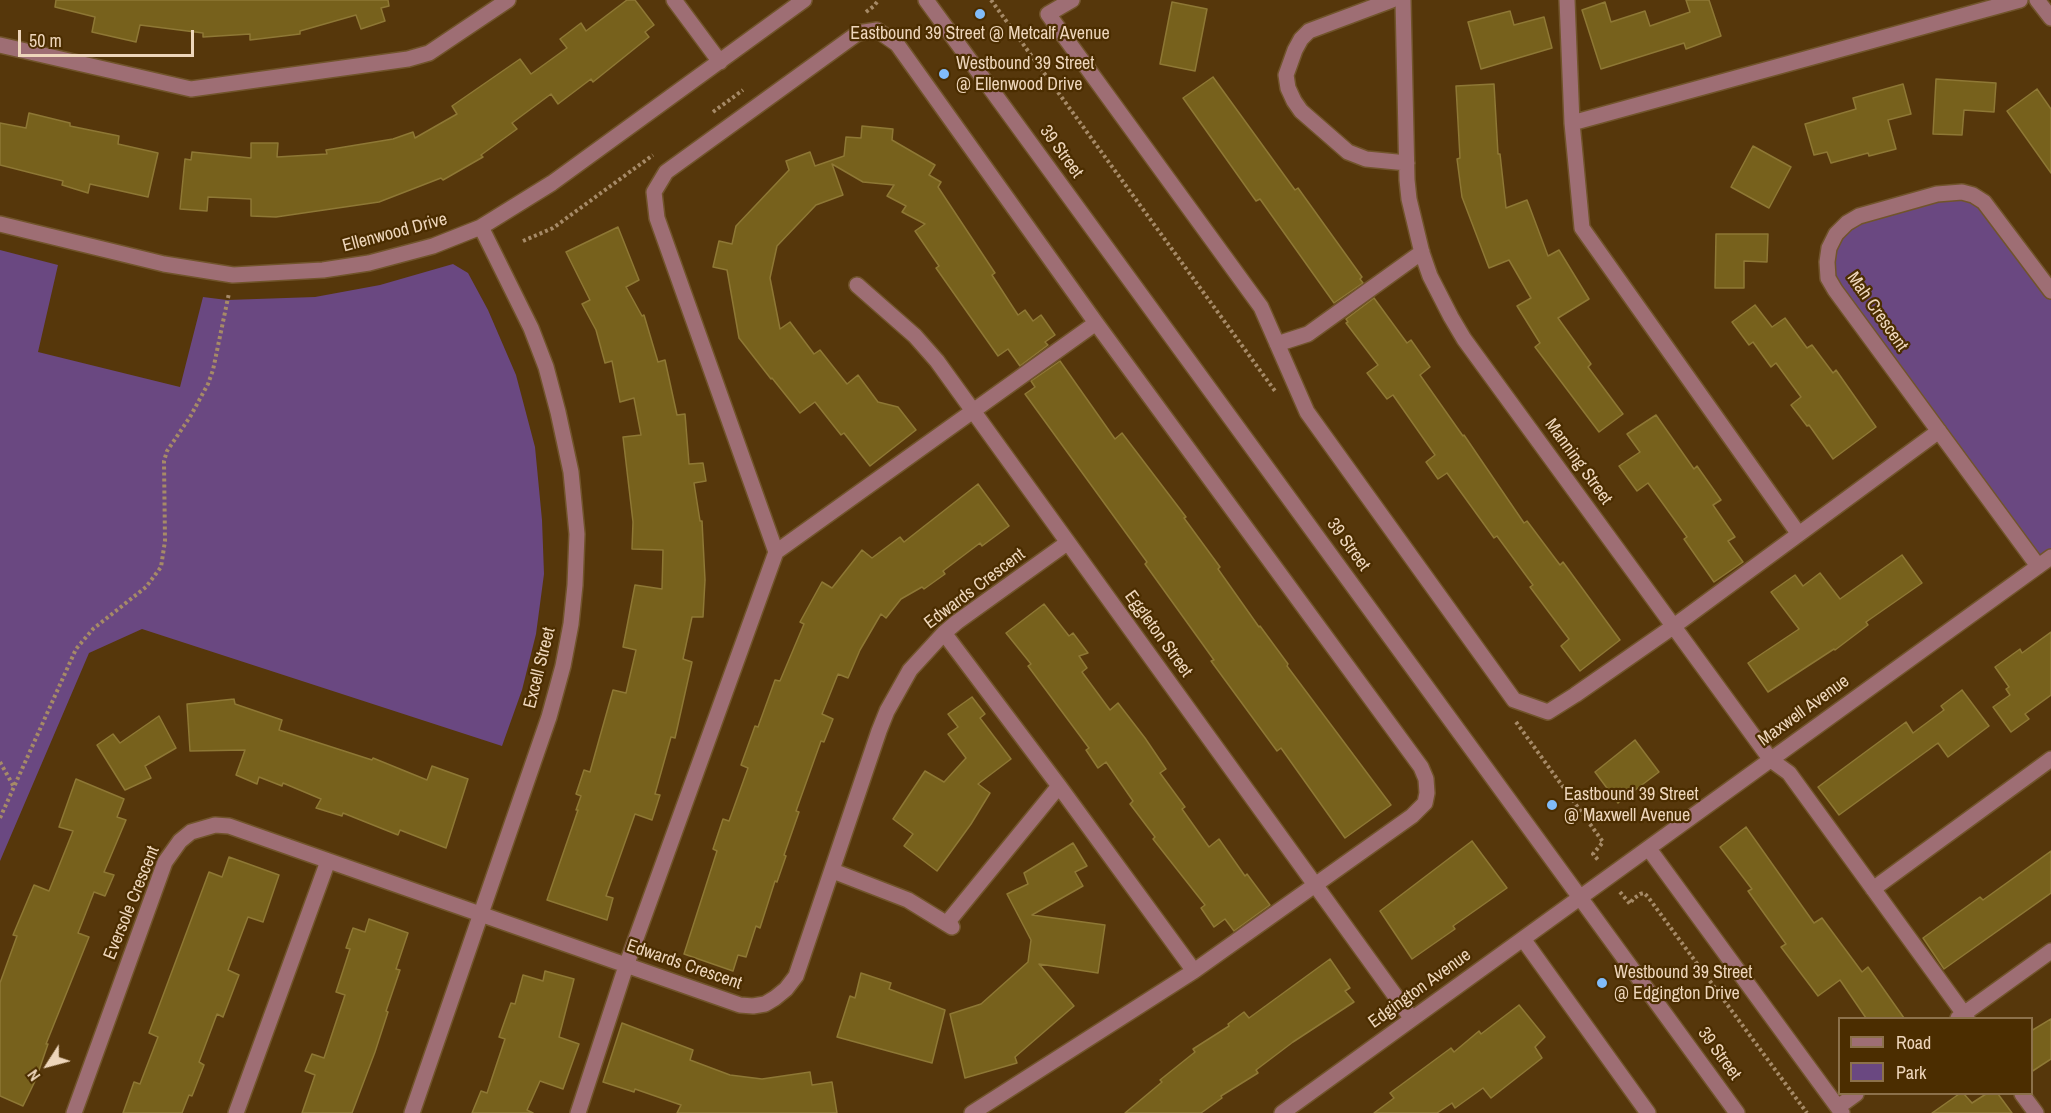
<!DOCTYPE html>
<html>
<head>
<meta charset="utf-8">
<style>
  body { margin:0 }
  #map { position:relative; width:2051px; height:1113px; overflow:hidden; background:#56370b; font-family:"Archivo Narrow",sans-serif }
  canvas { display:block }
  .legend { position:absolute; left:1838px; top:1017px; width:195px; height:78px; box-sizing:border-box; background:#4b2d00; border:2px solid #8c714b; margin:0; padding:8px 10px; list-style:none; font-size:18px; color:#eed6bb }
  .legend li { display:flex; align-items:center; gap:12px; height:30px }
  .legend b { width:30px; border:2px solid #8c714b }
  .north { position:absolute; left:18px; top:1035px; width:60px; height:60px; -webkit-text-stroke:4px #4b2d00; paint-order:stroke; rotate:234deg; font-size:16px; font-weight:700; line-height:24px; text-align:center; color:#eed6bb }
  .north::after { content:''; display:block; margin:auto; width:21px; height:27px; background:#eed6bb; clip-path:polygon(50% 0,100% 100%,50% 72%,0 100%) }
  .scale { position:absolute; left:18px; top:30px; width:176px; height:27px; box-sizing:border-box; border:3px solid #eed6bb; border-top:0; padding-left:8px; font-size:18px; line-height:21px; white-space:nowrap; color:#eed6bb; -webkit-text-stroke:4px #4b2d00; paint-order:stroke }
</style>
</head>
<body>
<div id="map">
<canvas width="2051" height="1113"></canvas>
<ul class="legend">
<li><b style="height:8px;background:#9e6e74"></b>Road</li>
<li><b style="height:16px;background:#6a4881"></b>Park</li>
</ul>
<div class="north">N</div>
<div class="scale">50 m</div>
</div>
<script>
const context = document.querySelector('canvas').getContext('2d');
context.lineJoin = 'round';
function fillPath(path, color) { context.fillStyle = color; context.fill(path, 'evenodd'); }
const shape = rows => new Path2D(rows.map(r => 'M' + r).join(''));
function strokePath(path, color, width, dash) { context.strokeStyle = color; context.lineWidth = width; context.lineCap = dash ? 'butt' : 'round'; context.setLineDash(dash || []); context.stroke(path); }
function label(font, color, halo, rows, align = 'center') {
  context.font = font + ' "Archivo Narrow",sans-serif'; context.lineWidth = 4.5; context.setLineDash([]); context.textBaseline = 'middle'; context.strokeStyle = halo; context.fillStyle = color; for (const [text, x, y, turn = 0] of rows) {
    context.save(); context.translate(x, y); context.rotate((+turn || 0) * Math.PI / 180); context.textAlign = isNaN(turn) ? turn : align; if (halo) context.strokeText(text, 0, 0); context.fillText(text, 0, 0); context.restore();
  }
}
fillPath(shape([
  [1937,194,1973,195,2051,291,2051,557,2038,566,1835,290,1829,248,1847,223],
  [0,250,58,265,38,352,180,387,203,297,227,300,315,297,380,285,453,264,468,273,488,310,516,375,535,447,542,520,544,574,536,634,522,690,502,746,142,629,89,653,0,861]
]), '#6a4881');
const building = shape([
  [56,0,388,0,389,6,381,8,385,21,361,29,356,15,300,31,300,34,250,40,250,34,203,37,203,33,140,25,136,42,92,32,95,17,55,7,56,0],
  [627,0,635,0,654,25,645,32,649,37,593,82,591,79,558,104,551,94,512,123,517,129,481,155,483,157,443,180,441,178,379,202,276,217,251,216,251,199,208,197,207,211,180,209,185,159,191,160,192,152,251,158,251,143,278,143,277,157,327,154,326,150,393,139,413,132,415,138,457,114,452,106,520,59,531,74,567,48,560,39,581,23,586,31,627,0],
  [1686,0,1709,0,1721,36,1686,49,1684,43,1601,69,1582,10,1605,2,1611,22,1645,11,1650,26,1690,12,1686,0],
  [1172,2,1207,9,1195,71,1160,64,1172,2],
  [1510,11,1514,25,1544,17,1552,48,1481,69,1468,22,1510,11],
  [1213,77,1295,190,1298,188,1362,277,1360,279,1363,283,1334,303,1260,199,1256,201,1183,98,1213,77],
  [1936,79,1996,83,1994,112,1964,110,1962,135,1933,134,1936,79],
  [1494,84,1498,154,1500,154,1506,208,1527,200,1548,256,1559,250,1589,299,1558,318,1591,364,1588,367,1623,414,1599,432,1535,347,1540,343,1517,306,1531,298,1509,260,1489,268,1462,197,1457,159,1460,158,1456,86,1494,84],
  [1903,84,1911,114,1888,120,1896,149,1869,156,1868,153,1831,163,1827,152,1814,155,1805,124,1856,109,1853,98,1903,84],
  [2037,89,2051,109,2051,173,2007,111,2037,89],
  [29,113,70,123,70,126,119,136,118,144,158,153,148,197,90,184,88,193,62,185,63,181,0,165,0,123,26,128,29,113],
  [862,126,893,129,892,140,935,165,929,175,941,182,938,187,995,273,992,275,1018,315,1025,310,1033,321,1041,315,1055,335,1045,342,1048,345,1020,366,1008,349,998,356,936,268,939,266,915,231,925,224,902,212,906,206,887,196,894,185,863,182,832,164,843,195,816,205,777,246,770,278,780,329,790,322,814,354,820,350,847,384,858,375,878,402,898,407,916,430,870,466,844,433,841,435,815,402,800,413,772,378,771,379,739,338,727,270,713,267,719,241,732,244,736,226,789,170,786,161,810,152,815,166,844,156,846,137,861,138,862,126],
  [1753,146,1791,167,1769,208,1731,187,1753,146],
  [618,227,639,280,626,287,642,316,644,315,658,362,665,360,677,415,685,414,689,464,703,463,706,481,694,483,700,521,702,521,705,580,703,617,692,617,683,659,692,662,675,738,671,737,655,794,660,795,652,820,635,814,606,896,613,898,607,920,547,900,578,810,576,810,581,796,576,794,584,770,590,772,613,690,626,693,636,650,623,647,635,585,662,589,663,550,632,549,633,522,623,437,641,435,634,398,620,402,612,361,605,363,596,330,582,304,590,300,566,252,618,227],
  [1716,234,1768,234,1767,262,1744,261,1744,288,1715,288,1716,234],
  [1374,298,1407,343,1411,340,1430,367,1420,375,1463,436,1464,435,1524,523,1527,521,1560,565,1563,562,1620,640,1580,671,1561,646,1569,639,1530,587,1533,585,1497,536,1494,538,1447,473,1438,479,1426,462,1435,455,1393,395,1387,399,1367,373,1378,365,1346,323,1348,322,1346,319,1374,298],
  [1755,305,1772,327,1785,318,1807,348,1812,345,1833,373,1836,370,1876,427,1833,459,1809,425,1807,426,1791,405,1801,397,1776,363,1771,367,1753,342,1749,345,1732,322,1755,305],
  [1060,361,1115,439,1122,433,1186,517,1184,518,1220,567,1218,569,1259,627,1260,626,1288,664,1287,666,1391,805,1345,838,1281,748,1277,751,1211,661,1214,660,1145,564,1147,562,1025,394,1035,387,1031,381,1060,361],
  [1656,415,1694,469,1697,466,1721,500,1713,505,1735,537,1728,541,1743,562,1714,582,1684,539,1687,537,1648,483,1637,491,1619,466,1640,452,1627,434,1656,415],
  [978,484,1009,526,982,546,980,543,943,571,945,574,924,589,922,587,901,599,886,618,881,614,860,650,848,678,838,674,822,714,833,719,824,742,821,741,796,811,799,812,784,855,786,856,777,882,775,881,760,928,756,926,746,957,738,955,733,971,684,954,717,851,713,849,723,819,729,821,748,768,741,765,755,726,758,727,775,680,780,681,804,624,800,622,822,582,832,588,862,550,872,558,900,537,904,542,978,484],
  [1902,555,1922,583,1866,622,1868,625,1835,650,1834,649,1768,692,1748,663,1799,629,1771,592,1795,575,1803,586,1820,573,1840,599,1902,555],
  [1044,604,1069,636,1073,633,1088,653,1079,656,1087,668,1082,672,1110,710,1118,703,1145,738,1166,769,1160,773,1185,807,1182,809,1209,847,1219,839,1245,876,1247,874,1270,905,1234,931,1225,919,1214,927,1201,908,1205,905,1153,839,1155,837,1130,804,1133,801,1106,762,1098,768,1086,750,1089,748,1028,666,1031,664,1006,633,1044,604],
  [2051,632,2051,695,2025,714,2029,719,2011,732,1993,707,2010,695,2006,689,2009,687,1995,667,2020,649,2022,653,2051,632],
  [1962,690,1989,726,1948,757,1938,743,1839,815,1818,787,1906,722,1913,733,1944,710,1941,706,1962,690],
  [972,697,985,714,980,718,1011,759,978,784,990,793,971,824,937,871,904,846,913,834,893,819,925,771,944,782,966,758,948,734,958,727,948,714,972,697],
  [234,699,235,704,282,720,279,730,372,760,373,758,427,780,432,766,468,779,446,848,400,830,398,835,343,813,342,816,316,808,321,799,283,783,282,786,259,777,257,784,236,775,245,750,190,751,187,704,234,699],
  [159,716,176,748,145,766,151,778,125,790,97,745,113,734,120,743,159,716],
  [1635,740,1659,772,1618,803,1595,772,1635,740],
  [76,779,124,799,117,817,126,820,104,872,114,875,105,896,94,892,78,933,89,937,46,1044,48,1044,36,1079,23,1106,0,1096,0,983,17,936,13,935,34,885,49,891,73,831,59,827,76,779],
  [1746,827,1814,923,1822,918,1862,972,1868,967,1904,1018,1866,1018,1840,980,1818,996,1781,947,1786,944,1748,891,1752,889,1720,847,1746,827],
  [1472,841,1507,888,1453,926,1455,929,1412,959,1380,911,1472,841],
  [1073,843,1087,866,1075,872,1083,886,1032,915,1105,925,1098,973,1039,964,1074,1006,1015,1057,1017,1063,965,1078,950,1014,981,1004,1028,962,1031,940,1007,894,1028,884,1024,873,1073,843],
  [2051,851,2051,893,1944,969,1923,938,1980,897,1983,900,2051,851],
  [229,857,279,875,263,922,248,917,228,970,239,975,223,1017,217,1014,199,1062,204,1065,192,1096,189,1095,182,1113,123,1113,134,1082,140,1084,158,1037,149,1033,209,872,222,877,229,857],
  [369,919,408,933,396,969,400,970,386,1011,388,1012,375,1052,352,1113,302,1113,315,1075,305,1071,312,1054,324,1058,345,995,336,992,350,949,346,948,353,928,365,932,369,919],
  [1330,959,1350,988,1345,991,1354,1002,1293,1042,1256,1070,1258,1073,1221,1096,1222,1098,1201,1113,1125,1113,1162,1082,1160,1080,1195,1052,1193,1049,1229,1026,1228,1024,1244,1012,1249,1018,1330,959],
  [545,971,574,979,559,1037,579,1044,563,1089,540,1081,527,1110,533,1113,472,1113,481,1091,487,1093,505,1039,499,1037,511,1003,515,1004,523,975,543,981,545,971],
  [861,973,891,983,889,989,945,1010,932,1063,837,1037,850,996,855,998,861,973],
  [1519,1005,1545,1037,1535,1047,1542,1058,1491,1098,1483,1088,1455,1108,1452,1103,1437,1113,1374,1113,1394,1098,1390,1093,1451,1048,1454,1052,1479,1031,1481,1034,1519,1005],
  [2051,1019,2051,1059,2031,1072,2031,1031,2051,1019],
  [622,1023,693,1050,690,1060,730,1075,762,1079,810,1072,812,1085,832,1082,837,1113,677,1113,681,1105,635,1089,634,1092,603,1082,622,1023],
  [1959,1094,1964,1094,1972,1103,1986,1094,1998,1094,2012,1113,1932,1113,1959,1094]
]);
fillPath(building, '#77611c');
strokePath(building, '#8e7835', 1.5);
const minor = shape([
  [674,0,720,62],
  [926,0,1737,1113],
  [1072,0,1048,14,1261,307,1307,412,1514,700,1548,712,1575,695,1674,626,1939,431],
  [1392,0,1309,31,1301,39,1295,50,1286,75,1288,88,1294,101,1301,111,1348,152,1366,159,1407,163],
  [1403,0,1407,180,1409,199,1422,253,1430,276,1451,317,1464,339,1771,760,1789,773,1967,1018],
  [1567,0,1572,123,1582,228,1798,533],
  [2037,0,2051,18],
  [0,45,191,89,408,59,429,53,508,0],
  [1572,123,2020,0],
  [0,224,164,264,233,275,323,270,369,263,433,246,481,227,552,183,804,0],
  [857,285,915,336,937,361,1412,1019],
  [1277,344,1308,334,1422,252],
  [776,552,1096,323],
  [2038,566,1835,290,1828,278,1827,262,1829,248,1836,234,1847,223,1859,216,1937,194,1962,192,1973,195,1984,202,2051,291],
  [944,633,1059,786,1194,971],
  [1649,849,1842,1113],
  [833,871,908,900,952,927],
  [1873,889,2051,759],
  [947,923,1059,786],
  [1523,939,1648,1113],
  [1958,1018,2051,951],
  [2022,1094,2036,1113],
  [1838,1107,1856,1094],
  [74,1113,165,862,180,841,191,832,215,825,229,826,740,1005,753,1006,765,1004,775,998,786,989,796,976,879,731,887,711,910,670,944,633,957,622,1067,543],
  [236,1113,328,861],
  [412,1113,549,717,563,666,571,624,575,585,577,534,571,472,558,412,546,367,531,328,481,227],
  [578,1113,626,966,776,552,657,218,654,192,666,172,858,33,877,30,897,44,1096,323,1421,767,1426,779,1427,793,1425,803,1412,816,1194,971,972,1113],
  [1282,1113,2051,557]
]);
strokePath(minor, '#71542b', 18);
strokePath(shape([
  [991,0,1275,391],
  [866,12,874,6,877,2,877,0],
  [713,112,743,90],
  [523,241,553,228,653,155],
  [1516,722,1603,842,1593,854,1599,861],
  [0,762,14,787],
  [0,818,76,649,93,629,146,587,161,567,165,541,164,461,167,451,190,417,208,384,213,370,229,293],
  [1620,892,1630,904,1633,899,1640,894,1644,893,1648,897,1807,1113]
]), '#a68a67', 4, [3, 3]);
strokePath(minor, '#9e6e74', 15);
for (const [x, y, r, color] of [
  [980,14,6,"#81bcfa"],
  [944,74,6,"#81bcfa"],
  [1552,805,6,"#81bcfa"],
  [1602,983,6,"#81bcfa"]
]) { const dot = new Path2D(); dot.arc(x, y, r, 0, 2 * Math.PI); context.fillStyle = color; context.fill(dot); strokePath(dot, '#4b2d00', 2); }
label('18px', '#eed6bb', '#4b2d00', [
  ["Eastbound 39 Street @ Metcalf Avenue",980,34,"center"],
  ["Westbound 39 Street",956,64],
  ["@ Ellenwood Drive",956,85],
  ["Eastbound 39 Street",1564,795],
  ["@ Maxwell Avenue",1564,816],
  ["Westbound 39 Street",1614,973],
  ["@ Edgington Drive",1614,994]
], 'left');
label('18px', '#eed6bb', '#4b2d00', [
  ["39 Street",1061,152,54],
  ["Ellenwood Drive",395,233,-15],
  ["Mah Crescent",1877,312,55],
  ["Manning Street",1578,462,54],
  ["39 Street",1348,545,54],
  ["Edwards Crescent",975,589,-37],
  ["Eggleton Street",1158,634,54],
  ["Excell Street",540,668,-76],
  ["Maxwell Avenue",1804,711,-36],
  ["Eversole Crescent",132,903,-68],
  ["Edwards Crescent",684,965,19],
  ["Edgington Avenue",1420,989,-36],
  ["39 Street",1719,1054,54]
]);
</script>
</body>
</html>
